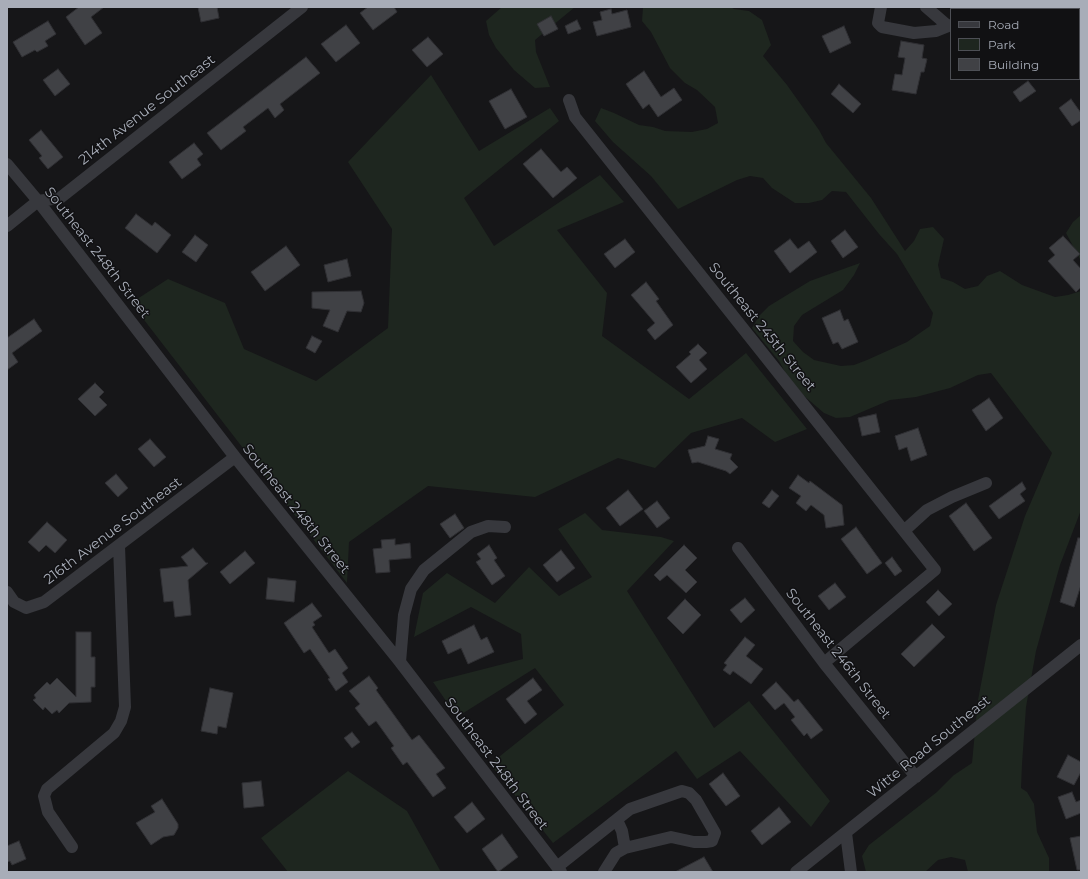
<!DOCTYPE html>
<html>
<head>
<meta charset="utf-8">
<style>
  body { margin:0 }
  #map { position:relative; width:1088px; height:879px; overflow:hidden; background:#161618; font-family:Montserrat,sans-serif }
  canvas { display:block }
  .frame { position:absolute; inset:0; border:8px solid #a8adb8; pointer-events:none }
  .legend { position:absolute; left:950px; top:8px; width:130px; height:72px; box-sizing:border-box; background:#111113; border:1px solid #4d4f55; margin:0; padding:5px 7px; list-style:none; font-size:12px; color:#a8adb8 }
  .legend li { display:flex; align-items:center; gap:8px; height:20px }
  .legend b { width:20px; border:1px solid #4d4f55 }
</style>
</head>
<body>
<div id="map">
<canvas width="1088" height="879"></canvas>
<div class="frame"></div>
<ul class="legend">
<li><b style="height:5px;background:#37383d"></b>Road</li>
<li><b style="height:11px;background:#1e261f"></b>Park</li>
<li><b style="height:11px;background:#404145"></b>Building</li>
</ul>
</div>
<script>
const context = document.querySelector('canvas').getContext('2d');
context.lineJoin = 'round';
function fillPath(path, color) { context.fillStyle = color; context.fill(path, 'evenodd'); }
const shape = rows => new Path2D(rows.map(r => 'M' + r).join(''));
function strokePath(path, color, width, dash) { context.strokeStyle = color; context.lineWidth = width; context.lineCap = dash ? 'butt' : 'round'; context.setLineDash(dash || []); context.stroke(path); }
function label(font, color, halo, rows, align = 'center') {
  context.font = font + ' Montserrat,sans-serif'; context.lineWidth = 3; context.setLineDash([]); context.textBaseline = 'middle'; context.strokeStyle = halo; context.fillStyle = color; for (const [text, x, y, turn = 0] of rows) {
    context.save(); context.translate(x, y); context.rotate((+turn || 0) * Math.PI / 180); context.textAlign = isNaN(turn) ? turn : align; if (halo) context.strokeText(text, 0, 0); context.fillText(text, 0, 0); context.restore();
  }
}
fillPath(shape([
  [502,7,575,7,535,40,536,52,550,87,535,88,514,70,496,48,489,35,486,21],
  [643,7,731,7,734,9,749,11,762,20,771,45,763,56,787,85,819,130,826,143,871,198,905,251,914,241,920,229,933,227,944,239,938,265,941,278,953,282,965,289,978,286,987,276,1000,271,1022,285,1055,297,1068,295,1081,291,1081,510,1060,565,1036,651,1026,707,1022,764,1021,788,1027,792,1034,804,1037,832,1049,858,1049,872,968,872,965,860,951,857,938,860,925,872,866,872,862,856,869,845,937,792,954,775,972,763,978,700,996,605,1025,516,1052,453,991,373,978,375,950,388,916,397,890,400,850,417,836,418,824,413,803,395,786,374,779,361,752,328,759,316,769,306,810,281,860,263,854,275,843,290,802,315,794,326,793,341,803,352,814,360,841,366,854,365,867,360,907,342,930,326,933,313,897,254,879,234,846,192,832,191,822,200,809,203,795,203,772,188,763,178,750,176,737,180,678,209,651,176,613,142,595,121,601,108,614,113,639,125,653,127,665,131,692,132,707,129,718,123,715,107,697,90,685,83,670,68,651,32,642,21],
  [431,75,479,151,550,108,559,121,464,198,494,246,600,175,624,202,557,230,607,293,602,336,689,399,746,353,807,429,775,442,742,418,691,433,655,468,618,458,535,497,428,486,349,542,347,583,131,303,168,279,225,303,244,349,316,381,388,328,392,229,348,162],
  [1081,215,1081,261,1066,233,1073,222],
  [585,513,602,530,661,537,674,541,627,591,714,728,749,701,830,801,811,827,740,751,697,779,676,751,553,843,490,764,564,705,535,668,457,717,433,682,523,659,521,634,471,607,414,637,423,593,447,573,495,603,529,567,559,596,592,577,558,529],
  [348,771,407,811,441,872,288,872,261,838]
]), '#1e261f');
const building = shape([
  [79,7,104,7,91,17,102,33,85,45,66,17,79,7],
  [198,7,217,7,219,18,201,22,198,7],
  [368,7,394,7,397,12,373,30,360,13,368,7],
  [611,9,612,14,627,10,631,27,597,36,593,22,602,20,600,12,611,9],
  [551,16,558,29,544,36,537,24,551,16],
  [577,20,581,29,568,34,565,26,577,20],
  [48,21,56,34,45,41,48,46,37,52,35,50,22,57,13,42,48,21],
  [346,25,360,43,336,62,321,44,346,25],
  [844,26,851,43,830,53,822,36,844,26],
  [428,37,443,54,427,67,412,50,428,37],
  [901,41,924,45,922,58,927,59,924,72,921,72,916,94,892,90,895,74,902,75,905,58,898,57,901,41],
  [306,57,320,73,280,104,284,110,275,118,268,108,243,127,246,131,221,150,207,133,306,57],
  [58,69,70,84,55,96,43,80,58,69],
  [644,71,661,97,674,88,682,100,658,117,649,104,643,109,626,84,644,71],
  [1028,81,1036,91,1020,102,1013,92,1028,81],
  [839,84,861,104,853,113,831,94,839,84],
  [511,89,527,117,505,129,489,101,511,89],
  [1071,99,1081,113,1081,120,1072,126,1059,108,1071,99],
  [41,130,63,157,48,169,39,158,42,156,29,140,41,130],
  [194,143,203,154,197,159,201,165,182,179,169,162,194,143],
  [541,149,561,172,567,167,577,178,553,198,523,164,541,149],
  [136,214,152,226,155,222,171,235,157,253,125,228,136,214],
  [845,230,858,247,843,258,831,241,845,230],
  [195,235,208,245,196,262,182,252,195,235],
  [1063,236,1080,254,1073,260,1081,269,1081,287,1076,292,1048,261,1055,255,1049,248,1063,236],
  [625,239,635,252,615,268,604,254,625,239],
  [790,239,798,249,809,241,817,252,790,273,774,251,790,239],
  [286,246,300,265,265,291,251,272,286,246],
  [347,259,351,276,328,282,324,265,347,259],
  [646,282,659,299,656,301,673,325,655,340,647,330,655,323,631,295,646,282],
  [361,291,364,303,361,312,347,311,338,332,323,326,330,310,312,308,312,292,361,291],
  [840,310,844,321,848,319,858,342,842,349,838,342,833,344,822,318,840,310],
  [34,319,42,331,12,353,18,362,7,370,7,338,34,319],
  [312,336,322,341,315,353,306,348,312,336],
  [698,344,707,353,699,360,707,369,691,383,676,367,691,354,689,352,698,344],
  [95,383,104,392,99,397,107,405,95,416,78,399,95,383],
  [989,398,1003,418,986,431,972,410,989,398],
  [876,414,880,432,862,436,858,418,876,414],
  [918,428,927,455,911,461,907,447,899,450,895,436,918,428],
  [708,436,719,439,715,449,732,454,730,459,738,467,730,474,726,471,698,462,692,463,688,450,705,446,708,436],
  [150,439,166,457,154,467,138,449,150,439],
  [116,474,128,488,118,497,105,483,116,474],
  [798,475,809,483,810,481,842,505,844,525,826,528,824,515,811,505,806,511,796,503,801,496,789,488,798,475],
  [1022,482,1026,489,1020,494,1025,501,999,519,989,506,1022,482],
  [628,490,643,509,620,526,606,508,628,490],
  [772,490,779,496,769,508,762,503,772,490],
  [657,501,670,518,657,528,644,511,657,501],
  [966,503,992,538,974,551,949,516,966,503],
  [455,514,464,528,450,538,440,524,455,514],
  [47,522,67,540,55,553,46,545,39,552,28,542,47,522],
  [856,527,882,563,867,574,841,539,856,527],
  [1078,538,1081,538,1081,585,1074,607,1060,602,1078,538],
  [395,539,395,545,410,543,411,558,389,560,390,572,376,573,373,549,382,548,381,540,395,539],
  [489,545,497,558,494,560,505,576,492,585,476,562,481,559,477,554,489,545],
  [684,545,697,558,685,570,697,582,686,593,667,575,660,581,654,575,684,545],
  [193,548,206,563,208,563,188,580,191,615,175,617,173,601,164,602,160,569,188,566,181,557,193,548],
  [561,550,575,568,557,582,543,565,561,550],
  [245,551,255,563,230,584,220,572,245,551],
  [892,557,902,571,895,576,885,563,892,557],
  [268,578,296,581,294,602,266,599,268,578],
  [835,583,846,597,829,610,818,596,835,583],
  [938,590,952,604,939,616,926,602,938,590],
  [745,598,755,610,741,623,730,610,745,598],
  [685,599,701,615,683,634,667,618,685,599],
  [312,603,322,616,313,622,315,625,312,627,329,653,335,649,348,668,342,673,348,682,336,691,328,679,330,678,310,649,304,653,284,623,312,603],
  [932,624,945,637,914,667,901,654,932,624],
  [474,625,481,640,487,637,494,652,468,664,461,648,448,654,442,641,474,625],
  [76,632,91,632,91,657,95,657,95,687,91,687,91,702,69,703,59,713,57,710,52,714,45,707,43,710,33,700,36,698,34,695,47,682,50,685,57,678,76,697,76,632],
  [745,637,755,645,746,656,763,669,751,684,733,671,730,675,723,670,727,665,724,663,745,637],
  [369,676,378,688,376,690,412,740,419,735,445,768,436,774,446,788,433,797,407,762,403,765,391,748,394,746,376,721,369,726,355,708,360,704,349,691,369,676],
  [533,678,542,690,527,701,537,714,525,724,506,699,533,678],
  [776,682,794,702,798,699,823,730,811,739,807,733,804,736,791,720,795,717,784,703,775,710,762,695,776,682],
  [210,688,233,693,226,728,218,726,217,734,201,731,210,688],
  [352,732,360,742,352,748,344,738,352,732],
  [1068,755,1081,762,1081,772,1074,785,1057,777,1068,755],
  [723,773,740,796,726,806,709,784,723,773],
  [261,781,264,806,244,808,242,783,261,781],
  [1072,792,1076,802,1081,800,1081,813,1066,819,1058,797,1072,792],
  [162,799,178,824,178,828,174,835,163,837,151,845,136,823,155,812,151,806,162,799],
  [472,802,485,819,467,833,454,817,472,802],
  [779,807,791,822,762,845,751,831,779,807],
  [502,834,518,857,498,872,482,849,502,834],
  [1081,836,1081,870,1077,870,1070,838,1081,836],
  [19,841,26,859,12,865,10,861,7,862,7,846,19,841],
  [704,857,713,872,675,872,704,857]
]);
fillPath(building, '#404145');
strokePath(building, '#303034', 1);
strokePath(shape([
  [881,7,878,23,882,27,914,33,936,31,951,25],
  [926,7,948,26],
  [995,9,999,7],
  [569,100,575,117,935,570,824,663],
  [7,164,38,201,235,457,400,662,561,872],
  [7,226,38,201,60,198,302,7],
  [905,530,927,510,952,497,986,483],
  [738,548,824,663,916,777],
  [7,592,14,602,26,608,44,602,235,457],
  [400,662,404,615,411,589,424,570,471,532,488,526,505,527],
  [617,820,622,831,625,848],
  [846,833,851,872],
  [72,847,48,812,44,796,47,789,114,733,121,721,125,707,119,546],
  [557,867,630,809,682,791,689,793,696,800,715,833,712,841,706,842,694,842,671,837,625,848,616,853,604,872],
  [796,872,1081,645]
]), '#37383d', 12);
label('14px', '#a8adb8', '#111113', [
  ["214th Avenue Southeast",147,110,-38],
  ["Southeast 248th Street",97,253,52],
  ["Southeast 245th Street",762,327,51],
  ["Southeast 248th Street",296,509,51],
  ["216th Avenue Southeast",113,531,-37],
  ["Southeast 246th Street",838,654,52],
  ["Witte Road Southeast",929,747,-39],
  ["Southeast 248th Street",496,764,53]
]);
</script>
</body>
</html>
